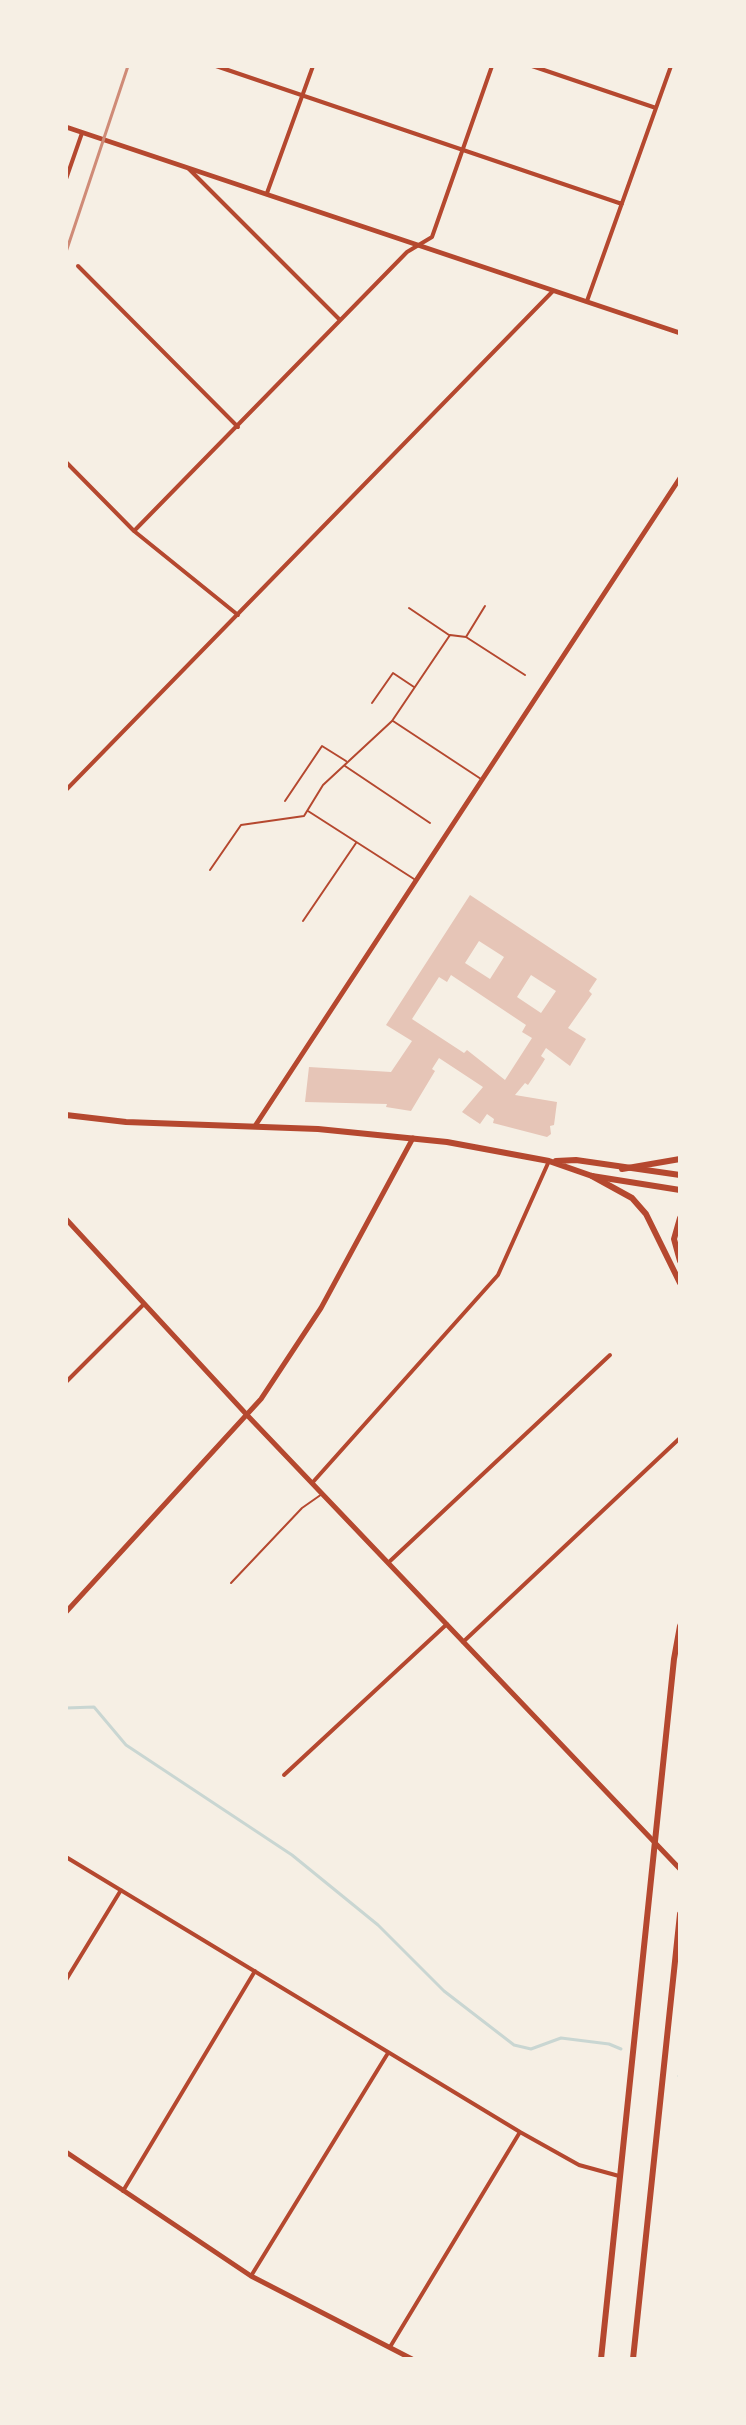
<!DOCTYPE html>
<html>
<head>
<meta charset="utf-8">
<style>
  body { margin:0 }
  #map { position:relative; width:746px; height:2425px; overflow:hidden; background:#f6efe4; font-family:Quicksand,sans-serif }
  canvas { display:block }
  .frame { position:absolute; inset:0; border:68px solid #f6efe4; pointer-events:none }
</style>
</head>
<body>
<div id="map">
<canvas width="746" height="2425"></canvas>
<div class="frame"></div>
</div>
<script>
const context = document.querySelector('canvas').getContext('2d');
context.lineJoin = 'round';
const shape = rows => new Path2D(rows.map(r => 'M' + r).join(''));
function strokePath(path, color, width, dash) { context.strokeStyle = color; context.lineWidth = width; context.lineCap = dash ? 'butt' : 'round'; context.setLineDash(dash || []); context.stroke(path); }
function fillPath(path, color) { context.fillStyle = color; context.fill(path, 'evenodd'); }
strokePath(shape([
  [66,1708,94,1707,126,1745,292,1855,378,1925,444,1991,514,2045,531,2049,561,2038,609,2044,621,2049],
  [679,2076,680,2077]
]), '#c9d6d2', 3);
fillPath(shape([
  [470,895,597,979,589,991,592,994,568,1028,586,1039,570,1066,546,1048,541,1056,545,1059,542,1064,528,1085,525,1083,515,1095,557,1102,554,1125,550,1126,551,1134,547,1137,493,1123,494,1119,487,1114,480,1124,462,1112,483,1087,439,1058,432,1069,435,1071,411,1111,386,1107,387,1104,305,1102,309,1067,391,1072,412,1041,386,1025],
  [479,941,504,957,490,979,465,963],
  [451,975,526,1025,522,1032,532,1038,505,1080,467,1050,464,1053,412,1019,439,977,447,982],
  [531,975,556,991,541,1013,517,997]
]), '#e6c5b7');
strokePath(shape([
  [409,608,449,635],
  [466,637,525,675],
  [372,703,393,673,414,687],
  [393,721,481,779],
  [345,766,430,823],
  [285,801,322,746,346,761],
  [308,811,414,879],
  [210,870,241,825,304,816,323,785,392,721,450,635,466,637,485,606],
  [303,921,356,843],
  [231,1583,302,1508,322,1494]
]), '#b5482f', 2);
strokePath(shape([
  [216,66,622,204],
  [532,66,656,108],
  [189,169,340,320],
  [66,179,82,133],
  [267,193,313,66],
  [78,266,238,427],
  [587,301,671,66],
  [66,462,134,531,238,615],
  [134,531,407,252,432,237,492,66],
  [66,790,553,291],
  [66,1382,144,1304],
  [313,1482,498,1275,549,1161],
  [389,1562,610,1355],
  [463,1642,680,1438],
  [284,1775,447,1624],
  [66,1857,520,2132,579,2165,619,2176],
  [66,1980,121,1890],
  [123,2191,255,1971],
  [251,2276,388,2053],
  [390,2347,520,2132]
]), '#b5482f', 4);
strokePath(shape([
  [255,1126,680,478],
  [66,1219,247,1415,680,1869],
  [66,2152,251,2276,412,2359]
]), '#b5482f', 5);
strokePath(shape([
  [66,127,680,333],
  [66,1612,261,1399,321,1308,413,1138]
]), '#b5482f', 5);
strokePath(shape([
  [66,1115,126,1122,318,1129,447,1142,549,1161,592,1176,680,1190],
  [556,1161,576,1160,680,1175]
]), '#b5482f', 6);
strokePath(shape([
  [622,1169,680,1159],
  [592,1176,632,1198,646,1214,680,1283],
  [680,1218,674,1239,680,1261],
  [601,2359,674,1659,680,1626],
  [633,2359,680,1914]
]), '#b5482f', 6);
strokePath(shape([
  [66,252,128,66]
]), '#cf8b77', 3);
</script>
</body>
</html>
